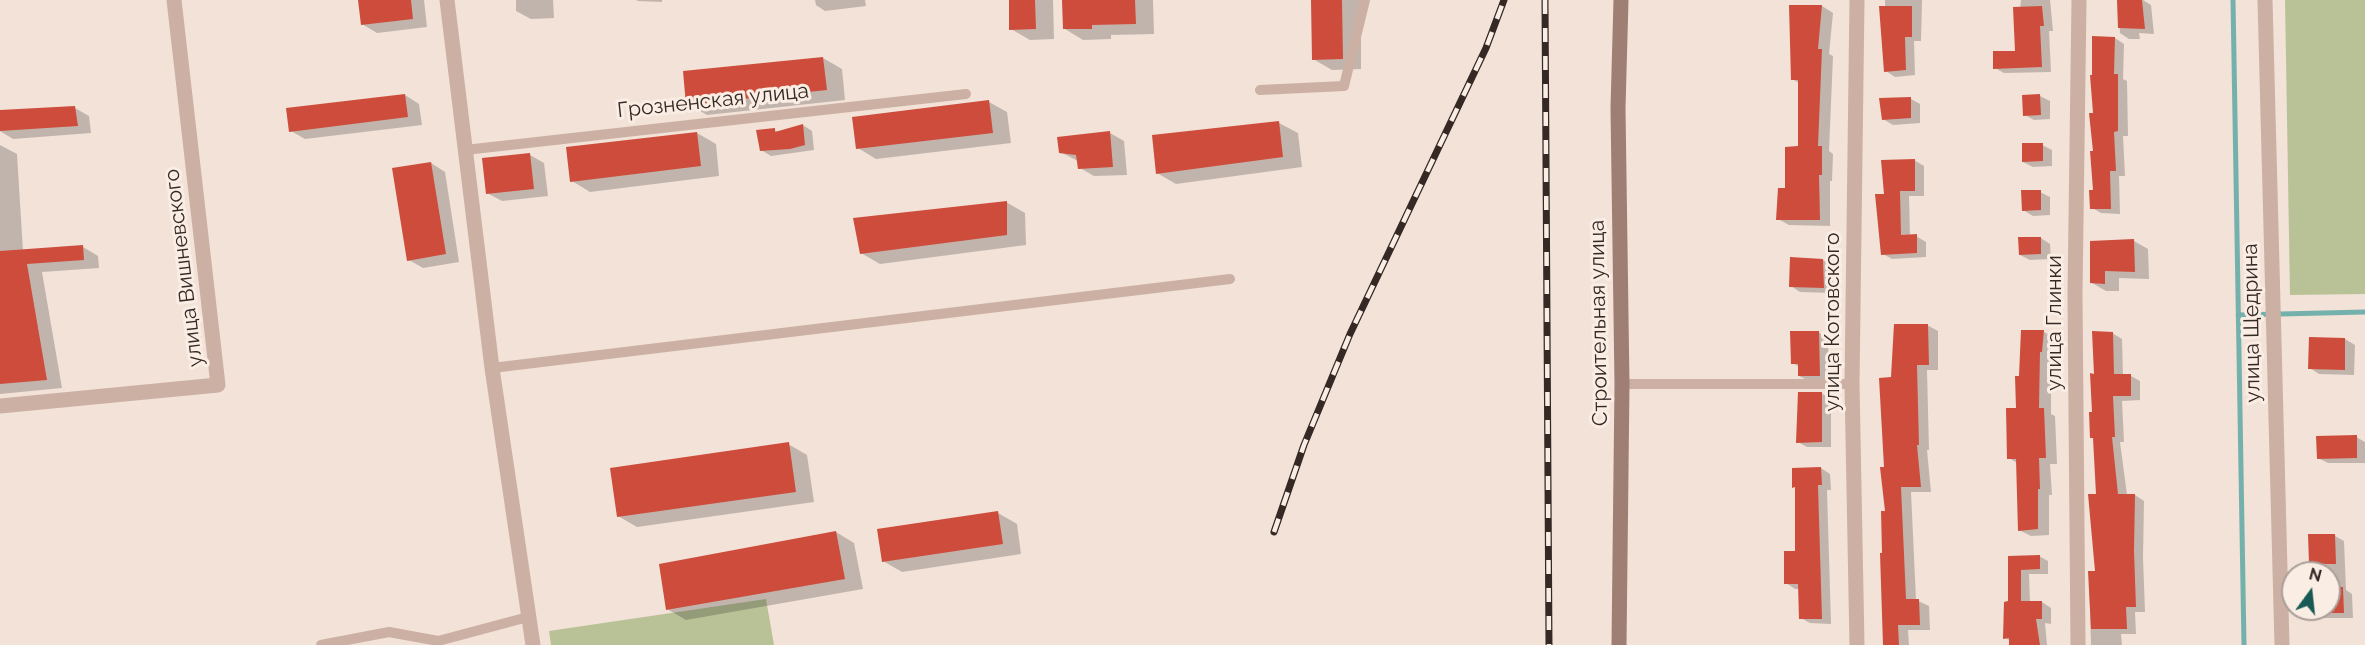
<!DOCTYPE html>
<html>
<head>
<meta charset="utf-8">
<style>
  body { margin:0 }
  #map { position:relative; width:2365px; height:645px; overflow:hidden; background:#f2e2d7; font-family:Raleway,sans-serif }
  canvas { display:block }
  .north { position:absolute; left:2281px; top:561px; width:60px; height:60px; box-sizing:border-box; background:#faede4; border:2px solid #ab9e98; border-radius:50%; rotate:15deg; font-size:16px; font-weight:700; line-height:24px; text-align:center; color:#352825 }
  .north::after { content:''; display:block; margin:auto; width:21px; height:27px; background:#195955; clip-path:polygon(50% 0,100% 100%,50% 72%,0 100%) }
</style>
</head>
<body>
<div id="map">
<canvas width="2365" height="645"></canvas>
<div class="north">N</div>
</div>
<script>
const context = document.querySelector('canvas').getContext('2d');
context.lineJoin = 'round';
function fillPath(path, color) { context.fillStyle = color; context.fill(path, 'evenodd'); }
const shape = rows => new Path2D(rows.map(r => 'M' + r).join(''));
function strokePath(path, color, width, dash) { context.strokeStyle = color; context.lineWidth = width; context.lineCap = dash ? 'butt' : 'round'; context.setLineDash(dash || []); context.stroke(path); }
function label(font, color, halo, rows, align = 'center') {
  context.font = font + ' Raleway,sans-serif'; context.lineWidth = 6; context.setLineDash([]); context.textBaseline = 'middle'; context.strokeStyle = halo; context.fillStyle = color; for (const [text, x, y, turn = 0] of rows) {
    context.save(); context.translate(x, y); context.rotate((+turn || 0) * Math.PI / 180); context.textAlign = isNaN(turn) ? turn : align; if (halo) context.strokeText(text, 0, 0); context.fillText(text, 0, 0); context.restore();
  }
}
fillPath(shape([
  [2285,0,2365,0,2365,294,2290,295],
  [766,599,774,645,551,645,549,631]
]), '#b9c297');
fillPath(shape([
  [359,0,424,0,427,27,377,33,362,24],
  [516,0,553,0,554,18,531,19,516,11],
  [636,0,662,0,662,2,638,1],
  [815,0,865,0,866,6,825,11,816,5],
  [1010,0,1053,0,1054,39,1030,40,1011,29],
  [1064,0,1153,0,1154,34,1111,35,1111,39,1083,40,1065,29],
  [1313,0,1361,0,1361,69,1332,70,1313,59],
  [1885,0,1922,0,1921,41,1914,41,1915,75,1895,77,1886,71],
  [2021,0,2050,0,2053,31,2049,31,2051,72,2004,73,1995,68,2016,52],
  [2118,0,2143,0,2151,5,2154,34,2139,33,2140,39,2129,39,2120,33],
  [1790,6,1822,6,1833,13,1829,54,1833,56,1829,151,1833,154,1832,181,1830,181,1830,226,1789,225,1778,219,1800,148,1799,83,1792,79],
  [2115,38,2124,44,2123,79,2127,81,2128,136,2123,136,2125,176,2119,176,2120,214,2101,213,2092,208,2094,192,2095,114],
  [823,58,842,69,845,100,707,115,688,104],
  [405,95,419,104,422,125,305,139,291,131],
  [2040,96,2050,101,2050,119,2034,120,2025,115],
  [1911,99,1920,104,1920,123,1893,125,1883,119,1881,100],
  [989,102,1007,112,1011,143,876,159,858,148],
  [75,108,89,116,91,133,13,139,0,131,0,112],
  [1279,123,1298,133,1302,167,1176,184,1157,173],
  [803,125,812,131,814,150,771,156,761,150,774,130,779,132],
  [697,133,716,144,719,176,590,192,572,181],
  [1110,133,1124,141,1127,175,1094,176,1080,168,1078,161,1060,152],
  [0,145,17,154,23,251,83,247,98,256,99,268,42,272,62,388,0,394],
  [2042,145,2052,150,2052,166,2033,167,2023,162],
  [530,155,544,163,548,196,502,201,487,193],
  [1914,160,1924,166,1924,196,1909,196,1910,236,1916,236,1926,242,1926,257,1892,259,1883,254,1885,196],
  [431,163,445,172,459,262,423,268,409,260],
  [2040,192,2050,197,2050,215,2033,216,2023,210],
  [1006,202,1025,213,1026,245,880,264,861,253],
  [2041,238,2050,244,2051,259,2030,260,2020,255],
  [2134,241,2148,249,2149,279,2119,278,2119,291,2106,291,2092,283],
  [1823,260,1833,266,1833,293,1800,292,1791,286],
  [1927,325,1938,331,1938,370,1927,370,1929,450,1927,450,1931,492,1911,492,1916,600,1929,606,1930,630,1908,630,1909,645,1883,645,1884,644,1883,554,1887,512,1885,468,1893,379],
  [1818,332,1828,338,1829,381,1809,381,1799,376,1799,367,1793,363],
  [2044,332,2055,338,2053,358,2051,358,2051,414,2055,416,2057,464,2050,464,2052,495,2049,495,2049,535,2031,536,2019,530,2017,463,2009,458,2018,410,2021,377],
  [2112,333,2122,339,2123,376,2131,376,2140,381,2140,400,2122,401,2124,442,2120,442,2127,495,2135,495,2144,501,2143,557,2145,612,2135,612,2136,634,2121,634,2122,645,2091,645,2089,573,2097,573,2098,495,2093,414,2095,375],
  [2310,339,2345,339,2355,345,2354,375,2319,374,2310,368],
  [1821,393,1831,399,1831,447,1807,447,1798,442],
  [2356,437,2365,442,2365,463,2328,463,2318,458],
  [788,444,807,455,814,502,637,527,618,516],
  [1821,468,1830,474,1831,490,1827,490,1831,624,1810,623,1801,618,1799,589,1795,589,1786,583,1797,552,1797,488,1794,487],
  [998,513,1017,524,1021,554,902,572,883,561],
  [836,532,854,543,863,589,686,620,667,609],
  [2310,535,2335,536,2344,541,2346,590,2352,594,2353,618,2319,618,2310,612,2310,609,2329,609,2329,573,2310,573],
  [2039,556,2048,561,2048,574,2029,574,2030,603,2042,602,2051,608,2051,624,2045,623,2047,645,2011,645,2011,641,2005,638,2010,603,2009,558]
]), '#0003');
strokePath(shape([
  [2233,0,2244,645],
  [2238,315,2365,312]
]), '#75b1ac', 5);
fillPath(shape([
  [358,0,411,0,413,19,361,25],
  [1009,0,1035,0,1036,29,1009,30],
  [1062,0,1135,0,1136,24,1092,25,1092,29,1063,29],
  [1311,0,1342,0,1343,59,1312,60],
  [2117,0,2142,0,2145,29,2118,28],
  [1789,5,1822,5,1818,49,1822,49,1818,146,1822,146,1822,175,1819,175,1820,220,1776,220,1778,188,1785,188,1785,147,1798,146,1798,80,1791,80],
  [1879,6,1912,6,1912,37,1905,37,1906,70,1884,72],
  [2042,6,2044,26,2040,26,2042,67,1993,69,1993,51,2015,51,2013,7],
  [2092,36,2115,37,2114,74,2118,74,2118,131,2114,132,2116,171,2110,171,2111,209,2090,209,2089,190,2093,190,2090,151,2093,151,2089,113,2093,113,2090,75,2092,75],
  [823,57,827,90,686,105,683,71],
  [405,94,408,117,289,132,286,108],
  [2040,94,2041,115,2023,116,2022,95],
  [1911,97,1911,118,1882,120,1879,98],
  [989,100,993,133,856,149,852,117],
  [75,106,78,126,0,131,0,110],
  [1279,121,1283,157,1156,174,1152,135],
  [803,124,805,145,790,149,760,151,756,130,775,128,775,132],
  [1110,131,1113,167,1078,169,1076,155,1059,153,1057,137],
  [697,132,701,166,570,182,566,147],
  [2022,143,2043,143,2043,161,2022,162],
  [530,153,534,189,486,194,482,158],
  [1915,159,1915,191,1900,191,1901,235,1917,234,1917,253,1881,255,1875,194,1884,194,1881,160],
  [431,162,446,254,407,261,392,168],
  [2021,190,2041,190,2041,210,2022,211],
  [1007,201,1007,235,860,254,853,218],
  [2018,237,2041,237,2041,254,2019,255],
  [2134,239,2135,272,2105,271,2105,284,2090,283,2090,241],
  [83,245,84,260,27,264,47,380,0,384,0,251],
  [1790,257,1823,259,1824,288,1789,287],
  [1894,324,1928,324,1929,365,1917,365,1919,445,1917,445,1921,487,1901,487,1906,599,1919,599,1920,625,1898,625,1899,645,1883,645,1880,553,1882,553,1881,511,1885,511,1880,467,1884,467,1879,378,1891,377],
  [2021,330,2044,330,2042,352,2040,352,2039,408,2044,408,2046,458,2039,458,2040,489,2038,489,2038,529,2018,531,2016,459,2007,459,2006,408,2016,408,2015,376,2019,376],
  [1790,331,1819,331,1820,376,1798,376,1798,364,1791,364],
  [2092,331,2113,332,2114,374,2131,374,2131,396,2113,396,2115,437,2112,437,2118,494,2135,494,2134,551,2136,607,2126,607,2127,629,2091,629,2088,571,2095,571,2088,494,2096,494,2093,438,2090,438,2089,412,2092,412,2090,373,2094,374],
  [2309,337,2345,338,2345,370,2308,369],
  [1798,392,1822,392,1822,442,1796,443],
  [2357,435,2357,458,2317,459,2316,436],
  [789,442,796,492,617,517,610,468],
  [1821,467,1822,485,1818,485,1822,619,1799,619,1798,584,1784,584,1784,551,1795,551,1795,487,1792,488,1792,468],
  [998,511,1003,544,882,562,877,529],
  [836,531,845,579,666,610,659,564],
  [2308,534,2335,534,2336,564,2309,564],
  [2040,555,2040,569,2021,570,2021,601,2042,601,2042,619,2036,619,2040,645,2009,645,2009,638,2003,639,2004,602,2008,601,2008,556],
  [2329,587,2343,587,2344,613,2329,613]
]), '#cd4c3b');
strokePath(shape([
  [1260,90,1344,86,1365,0],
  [465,150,966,94],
  [492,368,1230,279],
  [1622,384,1852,384],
  [321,645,389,632,438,641,528,617]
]), '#cbb0a3', 10);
strokePath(shape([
  [447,0,492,368,533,645],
  [1857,0,1852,384,1857,645],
  [2265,0,2282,645],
  [0,406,218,385,174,0],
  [2078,645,2075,294,2079,0]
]), '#cbb0a3', 15);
strokePath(shape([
  [1619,645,1622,384,1618,108,1621,0]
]), '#9f7e74', 15);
const rail = shape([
  [1545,0,1549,645],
  [1274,532,1304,445,1350,334,1486,48,1504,0]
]);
strokePath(rail, '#352825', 7);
strokePath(rail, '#faede4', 4.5, [14]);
label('21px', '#352825', '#faede4', [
  ["Грозненская улица",713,101,-6],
  ["улица Вишневского",184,268,-97],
  ["улица Котовского",1833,322,-90],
  ["Строительная улица",1599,323,-91],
  ["улица Глинки",2055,323,-90],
  ["улица Щедрина",2252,323,-91]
]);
</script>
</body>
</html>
